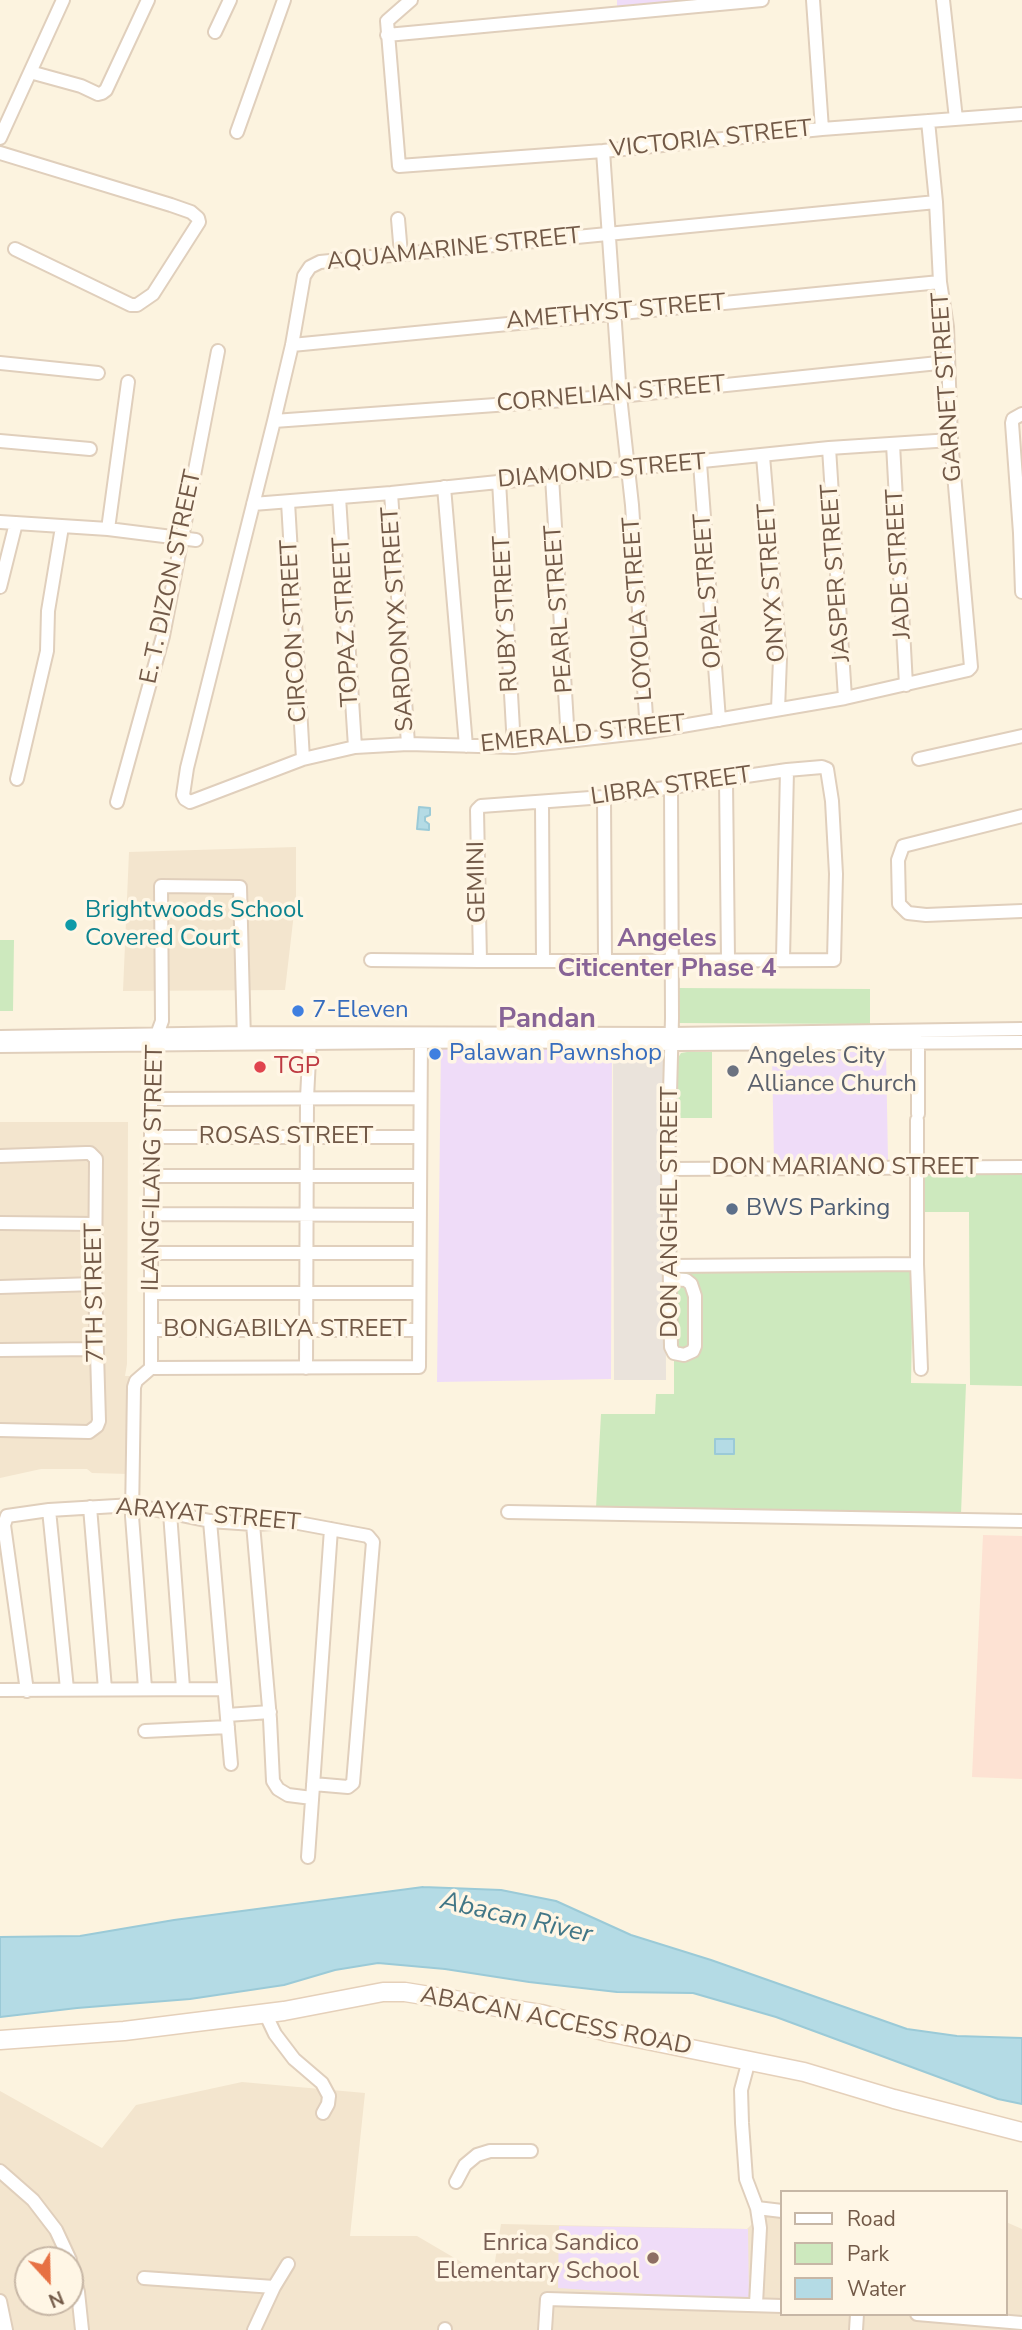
<!DOCTYPE html>
<html>
<head>
<meta charset="utf-8">
<style>
  body { margin:0 }
  #map { position:relative; width:1022px; height:2330px; overflow:hidden; background:#fcf3df; font-family:"Nunito Sans",sans-serif }
  canvas { display:block }
  .legend { position:absolute; left:780px; top:2190px; width:228px; height:126px; box-sizing:border-box; background:#fff6e5; border:2px solid #c7b7a6; margin:0; padding:9px 12px; list-style:none; font-size:21px; color:#725947 }
  .legend li { display:flex; align-items:center; gap:14px; height:35px }
  .legend b { width:35px; border:2px solid #c7b7a6 }
  .north { position:absolute; left:14px; top:2246px; width:70px; height:70px; box-sizing:border-box; background:#fff6e5; border:2px solid #c7b7a6; border-radius:50%; rotate:158deg; font-size:19px; font-weight:700; line-height:28px; text-align:center; color:#725947 }
  .north::after { content:''; display:block; margin:auto; width:24px; height:32px; background:#e77143; clip-path:polygon(50% 0,100% 100%,50% 72%,0 100%) }
</style>
</head>
<body>
<div id="map">
<canvas width="1022" height="2330"></canvas>
<ul class="legend">
<li><b style="height:9px;background:#fff"></b>Road</li>
<li><b style="height:19px;background:#cde9be"></b>Park</li>
<li><b style="height:19px;background:#b4dbe5"></b>Water</li>
</ul>
<div class="north">N</div>
</div>
<script>
const context = document.querySelector('canvas').getContext('2d');
context.lineJoin = 'round';
function fillPath(path, color) { context.fillStyle = color; context.fill(path, 'evenodd'); }
const shape = rows => new Path2D(rows.map(r => 'M' + r).join(''));
function strokePath(path, color, width, dash) { context.strokeStyle = color; context.lineWidth = width; context.lineCap = dash ? 'butt' : 'round'; context.setLineDash(dash || []); context.stroke(path); }
function label(font, color, halo, rows, align = 'center') {
  context.font = font + ' "Nunito Sans",sans-serif'; context.lineWidth = 7; context.setLineDash([]); context.textBaseline = 'middle'; context.strokeStyle = halo; context.fillStyle = color; for (const [text, x, y, turn = 0] of rows) {
    context.save(); context.translate(x, y); context.rotate((+turn || 0) * Math.PI / 180); context.textAlign = isNaN(turn) ? turn : align; if (halo) context.strokeText(text, 0, 0); context.fillText(text, 0, 0); context.restore();
  }
}
fillPath(shape([
  [296,847,296,896,285,990,123,991,129,852],
  [0,1122,128,1122,127,1364,125,1376,129,1376,128,1474,92,1473,87,1469,41,1469,0,1478],
  [242,2082,365,2093,350,2236,417,2236,492,2280,501,2224,747,2229,766,2210,782,2211,782,2314,1006,2314,1006,2222,1022,2229,1022,2330,0,2330,0,2091,102,2148,136,2105],
  [28,2260,70,2260,70,2302,28,2302]
]), '#f3e5ce');
fillPath(shape([
  [983,1535,1022,1536,1022,1779,972,1777]
]), '#fde2d3');
fillPath(shape([
  [665,1046,666,1380,614,1380,613,1047]
]), '#eae3db');
fillPath(shape([
  [617,0,716,0,617,9],
  [441,1044,612,1046,611,1379,437,1382],
  [886,1051,888,1161,774,1164,772,1054],
  [559,2226,748,2229,749,2301,558,2288]
]), '#efdcf8');
fillPath(shape([
  [0,940,14,940,13,1011,0,1011],
  [676,988,870,989,870,1024,676,1023],
  [687,1052,712,1052,712,1118,675,1118,676,1061,681,1053],
  [1022,1171,1022,1386,970,1385,969,1212,923,1212,923,1174,925,1172],
  [674,1269,913,1269,911,1383,966,1384,961,1514,596,1508,601,1414,655,1414,656,1394,674,1394]
]), '#cde9be');
const water = shape([
  [419,807,430,808,430,815,425,817,425,821,429,824,429,830,417,829,419,807],
  [715,1439,734,1439,734,1454,715,1454,715,1439],
  [423,1887,501,1890,556,1901,631,1935,711,1960,907,2029,957,2036,1022,2038,1022,2104,998,2099,776,2017,693,1993,617,1992,529,1982,445,1969,378,1963,335,1970,284,1985,190,1999,77,2008,0,2017,0,1937,80,1936,174,1920,423,1887]
]);
fillPath(water, '#b4dbe5');
strokePath(water, '#9bcad7', 2);
const street = shape([
  [411,0,387,21,399,166,603,151,822,129,1022,114],
  [813,0,822,129],
  [943,0,956,119],
  [215,32,230,0],
  [387,35,762,0],
  [30,72,81,86,98,94,102,93,106,90,148,0],
  [928,121,936,202,940,282,947,327,951,440,971,667,968,670,845,698,647,732,514,747,408,744,355,747,303,759,190,802,185,799,183,795,187,768,274,421,292,345,304,276,310,267,320,262,936,202],
  [237,132,284,0],
  [0,138,63,0],
  [603,151,620,396,632,505,647,732],
  [0,153,171,205,191,212,198,218,199,222,153,294,137,305,131,305,15,249],
  [398,219,401,254],
  [292,345,940,282],
  [0,363,98,373],
  [1022,414,1013,419,1012,423,1020,533,1022,592],
  [274,421,620,396,948,362],
  [0,441,90,449],
  [893,444,906,685],
  [829,448,845,698],
  [763,456,780,659,778,709],
  [700,463,719,720],
  [552,477,568,741],
  [499,481,514,747],
  [444,487,466,746],
  [391,493,408,744],
  [339,497,355,747],
  [288,502,303,759],
  [253,504,391,493,829,448,951,440],
  [0,522,108,529,196,540],
  [108,529,128,382],
  [0,587,16,523],
  [919,759,1022,736],
  [17,779,47,651,48,611,62,527],
  [726,780,728,959],
  [604,797,605,961],
  [117,802,163,636,218,351],
  [542,803,543,961],
  [1022,816,903,846,898,860,899,904,908,913,926,915,1022,911],
  [783,959,787,770],
  [371,960,480,961,605,961,834,960,836,874,832,801,827,769,822,767,787,770,604,797,481,806,477,810,480,961],
  [0,1037,244,1033,672,1034,1022,1029],
  [918,1042,918,1114],
  [0,1046,510,1041,672,1044,1022,1042],
  [151,1099,420,1098],
  [917,1120,917,1264,921,1369],
  [151,1137,420,1137],
  [0,1156,86,1153,90,1153,96,1159,95,1284,99,1421,97,1426,89,1432,0,1430],
  [668,1169,1022,1167],
  [151,1176,420,1176],
  [151,1214,420,1215],
  [0,1223,95,1224],
  [151,1253,419,1253],
  [670,1266,917,1264],
  [670,1279,686,1280,691,1284,695,1296,695,1346,693,1351,684,1355,674,1353,671,1347,668,1169,672,1018,671,787],
  [0,1287,95,1284],
  [151,1293,419,1293],
  [151,1330,419,1330],
  [0,1350,96,1349],
  [151,1368,151,1099,153,1045,162,1021,161,886,240,887,244,1041],
  [151,1368,419,1367,421,1036],
  [306,1368,307,1098,310,1039],
  [90,1507,105,1689],
  [49,1510,67,1689],
  [508,1512,1022,1521],
  [170,1513,183,1688],
  [210,1521,231,1764],
  [253,1524,270,1719,273,1781,278,1789,288,1795,312,1798],
  [145,1688,132,1516,134,1387,136,1381,151,1368],
  [0,1690,224,1689],
  [27,1691,4,1525,7,1516,49,1510,133,1505,210,1521,253,1524,293,1522,368,1536,373,1542,353,1783,348,1787,313,1784],
  [227,1715,270,1712],
  [145,1731,228,1727],
  [308,1857,331,1529],
  [265,2013,275,2034,294,2059,322,2083,329,2096,328,2104,323,2113],
  [749,2060,741,2090,742,2123,746,2179,757,2208,760,2228,756,2304],
  [0,2171,33,2200,56,2230,70,2260],
  [456,2182,465,2165,477,2155,490,2151,531,2151],
  [757,2208,782,2211],
  [70,2261,78,2292,82,2330],
  [144,2278,274,2287],
  [0,2301,6,2330],
  [917,2314,1022,2323],
  [254,2330,274,2287,288,2264],
  [445,2330,445,2329],
  [545,2330,547,2299,782,2306],
  [856,2330,857,2314]
]);
const secondary = shape([
  [0,2040,124,2031,284,2011,383,1992,405,1992,541,2014,608,2032,804,2072,894,2099,1022,2132]
]);
strokePath(street, '#e0cfbc', 16);
strokePath(secondary, '#e5d0ba', 21);
strokePath(street, '#fff', 12);
strokePath(secondary, '#fff', 18);
for (const [x, y, r, color] of [
  [71,925,7,"#0f9aa8"],
  [298,1011,7,"#3f7fe0"],
  [435,1054,7,"#3f7fe0"],
  [260,1067,7,"#e0444e"],
  [733,1071,7,"#6b7280"],
  [732,1209,7,"#5c6f8a"],
  [653,2258,7,"#8d6e63"]
]) { const dot = new Path2D(); dot.arc(x, y, r, 0, 2 * Math.PI); context.fillStyle = color; context.fill(dot); strokePath(dot, '#fff6e5', 2.5); }
label('24px', '#725947', '#fff6e5', [
  ["VICTORIA STREET",711,140,-6],
  ["AQUAMARINE STREET",454,250,-6],
  ["AMETHYST STREET",616,313,-5],
  ["GARNET STREET",948,387,-94],
  ["CORNELIAN STREET",611,395,-5],
  ["DIAMOND STREET",602,472,-5],
  ["JADE STREET",900,564,-93],
  ["JASPER STREET",837,573,-94],
  ["E. T. DIZON STREET",172,577,-78],
  ["ONYX STREET",773,583,-94],
  ["OPAL STREET",709,591,-94],
  ["PEARL STREET",560,609,-94],
  ["LOYOLA STREET",639,609,-94],
  ["RUBY STREET",507,614,-93],
  ["SARDONYX STREET",399,619,-94],
  ["TOPAZ STREET",347,622,-93],
  ["CIRCON STREET",295,631,-93],
  ["EMERALD STREET",583,735,-6],
  ["LIBRA STREET",671,787,-8],
  ["GEMINI",478,882,-91],
  ["ROSAS STREET",286,1137],
  ["ILANG-ILANG STREET",154,1168,-89],
  ["DON MARIANO STREET",845,1168],
  ["DON ANGHEL STREET",671,1212,-90],
  ["7TH STREET",96,1293,-91],
  ["BONGABILYA STREET",285,1330],
  ["ARAYAT STREET",208,1516,5],
  ["ABACAN ACCESS ROAD",556,2022,11]
]);
label('24px', '#0d838f', '#fff6e5', [
  ["Brightwoods School",85,911],
  ["Covered Court",85,939]
], 'left');
label('24px', '#366cbe', '#fff6e5', [
  ["7-Eleven",312,1011],
  ["Palawan Pawnshop",449,1054]
], 'left');
label('24px', '#5b616d', '#fff6e5', [
  ["Angeles City",747,1057],
  ["Alliance Church",747,1085]
], 'left');
label('24px', '#be3a42', '#fff6e5', [
  ["TGP",274,1067]
], 'left');
label('24px', '#4e5e75', '#fff6e5', [
  ["BWS Parking",746,1209]
], 'left');
label('24px', '#785e54', '#fff6e5', [
  ["Enrica Sandico",639,2244],
  ["Elementary School",639,2272]
], 'right');
label('bold 26px', '#876396', '#fff6e5', [
  ["Angeles",667,940],
  ["Citicenter Phase 4",667,970]
]);
label('italic 26px', '#417686', '#fff6e5', [
  ["Abacan River",516,1919,13]
]);
label('bold 28px', '#876396', '#fff6e5', [
  ["Pandan",547,1020]
]);
</script>
</body>
</html>
